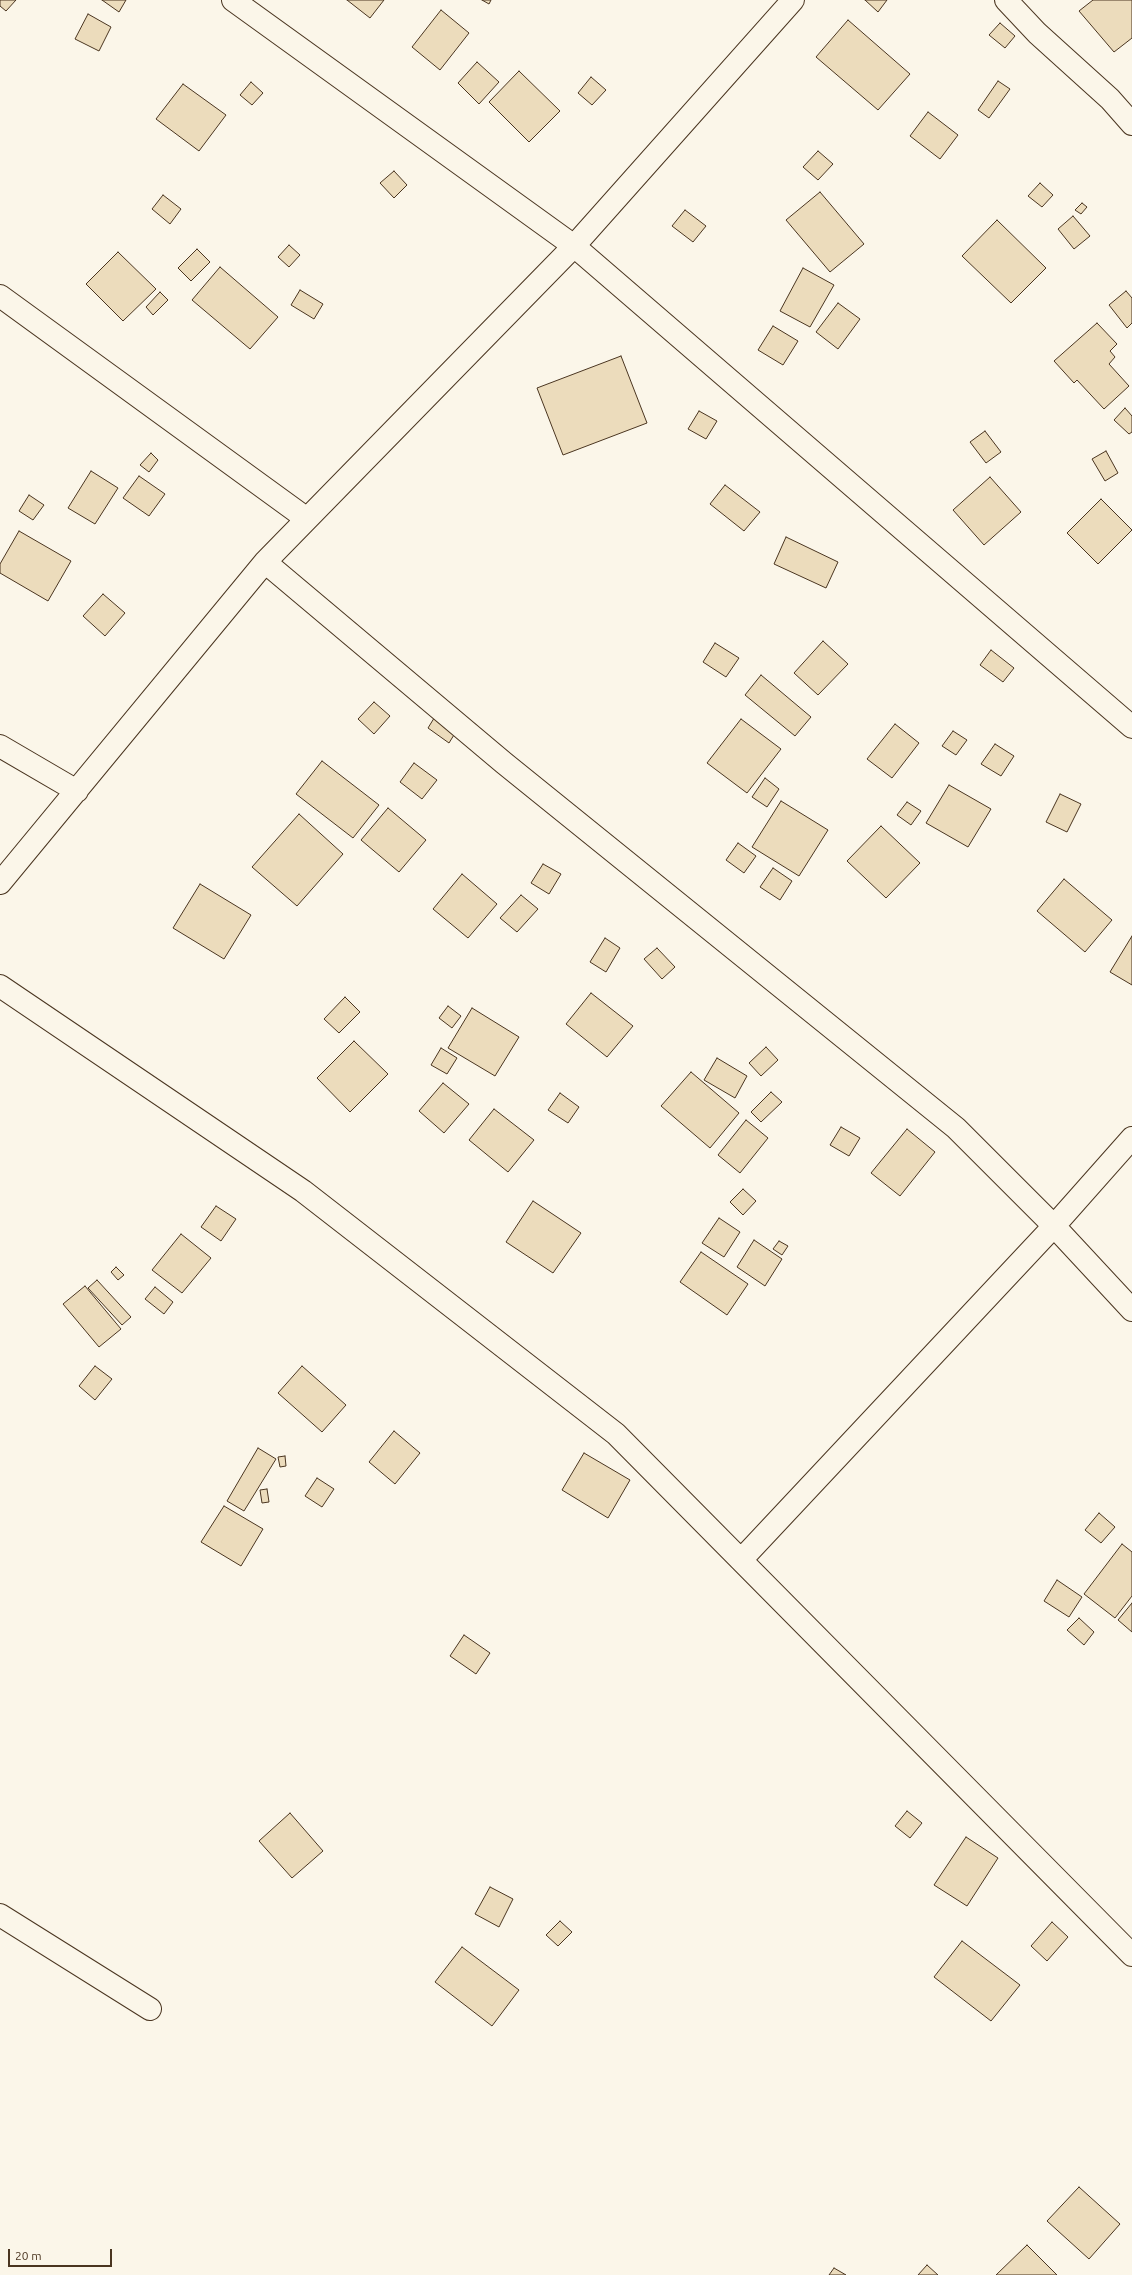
<!DOCTYPE html>
<html>
<head>
<meta charset="utf-8">
<style>
  body { margin:0 }
  #map { position:relative; width:1132px; height:2275px; overflow:hidden; background:#fbf6e9; font-family:Ubuntu,sans-serif }
  canvas { display:block }
  .scale { position:absolute; left:8px; top:2249px; width:104px; height:18px; box-sizing:border-box; border:2px solid #4a3520; border-top:0; padding-left:5px; font-size:12px; line-height:14px; white-space:nowrap; color:#4a3520; -webkit-text-stroke:3px #fbf6e9; paint-order:stroke }
</style>
</head>
<body>
<div id="map">
<canvas width="1132" height="2275"></canvas>
<div class="scale">20 m</div>
</div>
<script>
const context = document.querySelector('canvas').getContext('2d');
context.lineJoin = 'round';
function fillPath(path, color) { context.fillStyle = color; context.fill(path, 'evenodd'); }
const shape = rows => new Path2D(rows.map(r => 'M' + r).join(''));
function strokePath(path, color, width, dash) { context.strokeStyle = color; context.lineWidth = width; context.lineCap = dash ? 'butt' : 'round'; context.setLineDash(dash || []); context.stroke(path); }
const building = shape([
  [0,0,16,0,6,11,0,6,0,0],
  [102,0,126,0,119,12,102,0],
  [347,0,384,0,370,18,347,0],
  [482,0,491,0,489,4,482,0],
  [865,0,887,0,878,12,865,0],
  [1093,0,1132,0,1132,38,1114,52,1079,11,1093,0],
  [441,10,469,33,440,70,412,47,441,10],
  [88,14,111,27,99,51,75,39,88,14],
  [848,20,910,74,878,110,816,57,848,20],
  [1000,23,1015,36,1005,48,989,35,1000,23],
  [477,62,499,82,479,104,458,83,477,62],
  [519,71,560,111,529,142,489,102,519,71],
  [591,77,606,90,592,105,578,93,591,77],
  [998,81,1010,89,989,118,978,110,998,81],
  [251,82,263,93,252,105,240,95,251,82],
  [183,84,226,115,199,151,156,119,183,84],
  [928,112,958,135,940,159,910,136,928,112],
  [818,151,833,164,818,180,803,167,818,151],
  [394,171,407,185,394,198,380,183,394,171],
  [1040,183,1053,195,1042,207,1028,196,1040,183],
  [820,192,864,244,830,272,786,220,820,192],
  [163,195,181,209,170,224,152,209,163,195],
  [1082,203,1087,207,1081,214,1075,210,1082,203],
  [685,210,706,226,693,242,672,226,685,210],
  [1073,216,1090,236,1074,249,1058,229,1073,216],
  [997,220,1046,268,1011,303,962,256,997,220],
  [289,245,300,255,289,267,278,257,289,245],
  [197,249,210,262,191,281,178,268,197,249],
  [118,252,156,289,123,321,86,284,118,252],
  [220,267,278,317,250,349,192,300,220,267],
  [803,268,834,285,810,327,780,311,803,268],
  [300,290,323,304,314,319,291,305,300,290],
  [1126,291,1132,298,1132,323,1127,328,1109,305,1126,291],
  [160,292,168,300,153,315,146,307,160,292],
  [838,303,860,319,838,349,816,332,838,303],
  [1097,323,1117,344,1110,351,1115,357,1109,364,1129,386,1104,409,1077,380,1074,383,1054,361,1097,323],
  [773,326,798,341,783,365,758,350,773,326],
  [621,356,647,423,563,455,537,388,621,356],
  [1125,408,1132,416,1132,432,1129,434,1114,420,1125,408],
  [699,411,717,421,706,439,688,429,699,411],
  [985,431,1001,452,986,463,970,442,985,431],
  [1106,451,1118,473,1105,481,1092,459,1106,451],
  [151,453,158,460,149,472,140,465,151,453],
  [91,471,118,488,95,524,68,508,91,471],
  [139,476,165,494,149,516,123,498,139,476],
  [990,477,1021,512,984,545,953,510,990,477],
  [725,485,760,512,744,531,710,504,725,485],
  [29,495,44,505,33,520,19,511,29,495],
  [1101,499,1132,530,1098,564,1067,533,1101,499],
  [19,531,71,561,48,601,0,573,0,564,19,531],
  [786,537,838,562,826,588,774,564,786,537],
  [103,594,125,613,105,636,83,616,103,594],
  [823,641,848,664,818,695,794,673,823,641],
  [715,643,739,658,726,677,703,662,715,643],
  [991,650,1014,668,1003,682,980,665,991,650],
  [761,675,811,717,795,736,745,695,761,675],
  [374,702,390,716,374,734,358,719,374,702],
  [436,715,457,730,449,743,428,728,436,715],
  [741,719,781,749,747,793,707,763,741,719],
  [895,724,919,743,892,778,867,759,895,724],
  [953,731,967,740,956,755,942,746,953,731],
  [995,744,1014,756,1001,776,981,764,995,744],
  [322,761,379,805,353,838,296,794,322,761],
  [414,763,437,780,422,799,400,782,414,763],
  [765,778,779,789,767,807,752,797,765,778],
  [949,785,991,809,968,847,926,823,949,785],
  [1060,794,1081,804,1067,832,1046,822,1060,794],
  [781,801,828,830,799,876,752,847,781,801],
  [907,802,921,811,911,825,897,815,907,802],
  [388,808,426,840,399,872,361,840,388,808],
  [299,814,343,854,297,906,252,867,299,814],
  [881,826,920,863,886,898,847,861,881,826],
  [738,843,756,856,744,873,726,860,738,843],
  [543,864,561,874,549,894,531,883,543,864],
  [773,868,792,881,780,900,760,887,773,868],
  [462,874,497,904,468,938,433,909,462,874],
  [1064,879,1112,920,1085,952,1037,911,1064,879],
  [200,884,251,915,224,959,173,928,200,884],
  [521,895,538,909,517,932,500,918,521,895],
  [1132,936,1132,985,1110,972,1132,936],
  [605,938,620,948,606,972,590,962,605,938],
  [657,948,675,967,662,979,644,959,657,948],
  [591,993,633,1026,607,1057,566,1024,591,993],
  [345,997,360,1012,339,1033,324,1019,345,997],
  [448,1006,461,1016,452,1028,439,1018,448,1006],
  [472,1008,519,1037,495,1076,448,1048,472,1008],
  [354,1041,388,1074,350,1112,317,1078,354,1041],
  [766,1047,778,1060,761,1076,749,1063,766,1047],
  [441,1048,457,1058,447,1074,431,1065,441,1048],
  [717,1058,747,1076,735,1098,704,1080,717,1058],
  [691,1072,739,1113,710,1148,661,1106,691,1072],
  [443,1083,469,1104,444,1133,419,1111,443,1083],
  [771,1092,782,1102,761,1122,751,1112,771,1092],
  [560,1093,579,1107,568,1123,548,1110,560,1093],
  [494,1109,534,1140,508,1172,469,1140,494,1109],
  [746,1120,768,1138,740,1173,718,1155,746,1120],
  [841,1127,860,1138,849,1156,830,1145,841,1127],
  [907,1129,935,1152,900,1196,871,1173,907,1129],
  [743,1189,756,1201,743,1215,730,1202,743,1189],
  [533,1201,581,1233,553,1273,506,1242,533,1201],
  [216,1206,236,1219,221,1241,201,1227,216,1206],
  [719,1218,740,1232,724,1257,702,1243,719,1218],
  [181,1234,211,1258,182,1293,152,1270,181,1234],
  [754,1240,782,1259,765,1286,737,1267,754,1240],
  [779,1241,788,1246,782,1255,773,1249,779,1241],
  [701,1252,748,1284,727,1315,680,1282,701,1252],
  [116,1267,124,1275,118,1280,111,1272,116,1267],
  [97,1280,131,1317,122,1325,88,1288,97,1280],
  [85,1286,121,1329,99,1347,63,1304,85,1286],
  [155,1287,173,1302,164,1314,145,1299,155,1287],
  [95,1366,112,1379,95,1400,79,1386,95,1366],
  [302,1366,346,1405,322,1432,278,1393,302,1366],
  [394,1431,420,1453,395,1484,369,1462,394,1431],
  [258,1448,276,1459,244,1511,227,1501,258,1448],
  [584,1453,630,1480,608,1518,562,1490,584,1453],
  [285,1456,286,1466,280,1467,278,1457,285,1456],
  [317,1478,334,1489,322,1507,305,1496,317,1478],
  [267,1489,269,1502,262,1503,260,1490,267,1489],
  [224,1506,263,1529,241,1566,201,1542,224,1506],
  [1099,1513,1115,1527,1101,1543,1085,1530,1099,1513],
  [1122,1544,1132,1552,1132,1596,1115,1618,1084,1594,1122,1544],
  [1057,1580,1082,1597,1069,1617,1044,1601,1057,1580],
  [1132,1603,1132,1632,1118,1620,1132,1603],
  [1079,1618,1094,1632,1084,1645,1067,1630,1079,1618],
  [464,1635,490,1653,476,1674,450,1656,464,1635],
  [907,1811,922,1823,910,1838,895,1826,907,1811],
  [290,1813,323,1851,292,1878,259,1841,290,1813],
  [966,1837,998,1858,967,1906,934,1885,966,1837],
  [490,1887,513,1899,499,1927,475,1914,490,1887],
  [560,1921,572,1932,558,1946,546,1935,560,1921],
  [1052,1922,1068,1937,1047,1961,1031,1946,1052,1922],
  [962,1941,1020,1985,991,2021,934,1977,962,1941],
  [462,1947,519,1990,492,2026,435,1982,462,1947],
  [1079,2187,1120,2224,1089,2259,1047,2221,1079,2187],
  [1027,2245,1057,2275,996,2275,1027,2245],
  [927,2265,938,2275,918,2275,927,2265],
  [834,2268,846,2275,829,2275,834,2268]
]);
fillPath(building, '#ecdcbc');
strokePath(building, '#4a3520', 1);
const minor = shape([
  [233,0,574,246,1132,727],
  [1006,0,1037,33,1110,99,1132,124],
  [0,296,307,519],
  [265,562,504,763,956,1128,1054,1226,1132,1310],
  [0,746,77,791],
  [0,883,265,562,574,246,793,0],
  [0,986,303,1191,616,1434,1132,1955],
  [741,1560,1054,1226,1132,1138],
  [0,1915,150,2009]
]);
strokePath(minor, '#4a3520', 24);
strokePath(minor, '#fbf6e9', 22);
</script>
</body>
</html>
